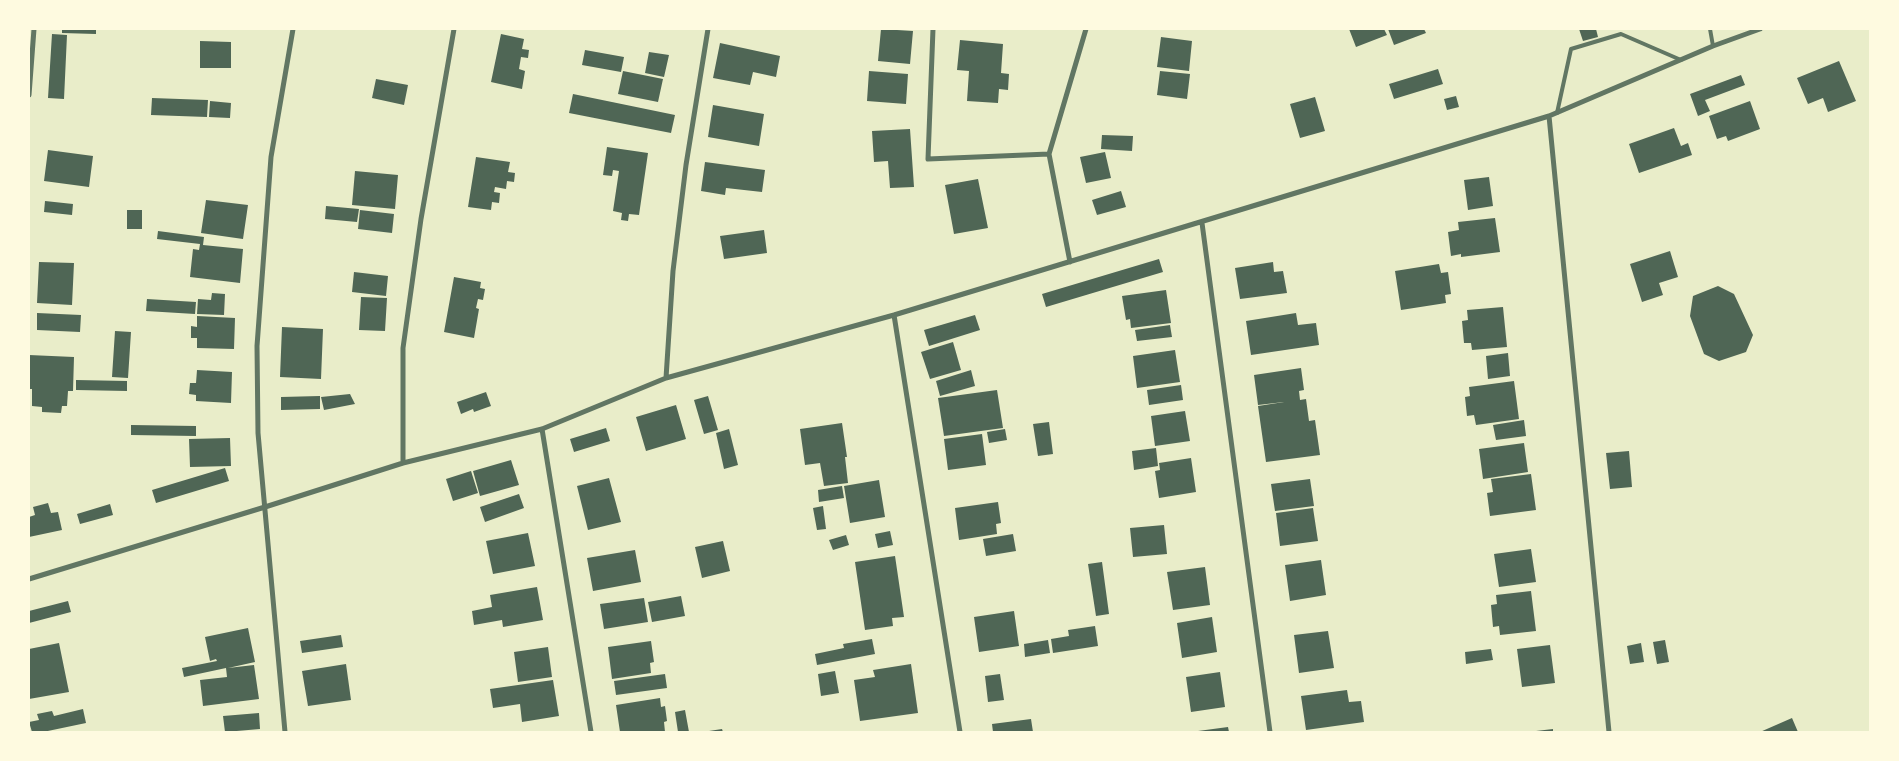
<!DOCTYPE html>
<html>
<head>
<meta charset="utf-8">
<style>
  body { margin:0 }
  #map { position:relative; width:1899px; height:761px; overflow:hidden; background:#e9edc9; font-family:Spectral,serif }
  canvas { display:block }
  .frame { position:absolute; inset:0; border:30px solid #fefae0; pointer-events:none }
</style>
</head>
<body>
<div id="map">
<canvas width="1899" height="761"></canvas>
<div class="frame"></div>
</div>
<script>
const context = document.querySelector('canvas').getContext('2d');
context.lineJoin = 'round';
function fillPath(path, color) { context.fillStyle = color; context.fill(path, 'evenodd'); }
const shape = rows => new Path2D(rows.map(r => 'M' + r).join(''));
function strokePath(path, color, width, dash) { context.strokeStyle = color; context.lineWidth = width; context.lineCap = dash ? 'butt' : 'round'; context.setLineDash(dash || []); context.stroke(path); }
fillPath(shape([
  [62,29,96,29,96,34,62,33],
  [881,29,913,31,910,64,878,61],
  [1349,29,1384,29,1387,35,1356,47],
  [1388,29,1424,29,1426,33,1394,45],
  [1579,29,1596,29,1598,37,1583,41],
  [52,34,67,35,64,99,48,98],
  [501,34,524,39,522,49,529,50,528,58,521,57,519,69,525,71,522,89,491,82],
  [1161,37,1192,41,1189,71,1157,67],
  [960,40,1003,44,1001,73,1009,74,1008,90,999,89,998,103,967,101,969,71,957,70],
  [200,41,231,42,231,68,200,68],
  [720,43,780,56,776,77,753,72,750,85,713,78],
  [585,50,624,57,621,72,582,65],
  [649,52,669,55,664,77,645,73],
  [1839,61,1856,101,1828,112,1823,98,1808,104,1797,78],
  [1438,69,1443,84,1394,99,1389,84],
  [623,71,663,79,658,102,618,94],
  [869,71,908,74,906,104,867,101],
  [1160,71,1190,74,1187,99,1157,95],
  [1741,75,1745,85,1705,100,1710,111,1698,116,1690,94],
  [376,79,408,85,404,105,372,98],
  [573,94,675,115,671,133,569,113],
  [1456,96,1459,107,1447,110,1444,99],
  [1315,97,1325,131,1300,138,1290,104],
  [152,98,208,100,207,117,151,115],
  [210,101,231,103,230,118,209,117],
  [1750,101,1760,129,1728,141,1726,136,1717,139,1709,116],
  [713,105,764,114,759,146,708,137],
  [1674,128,1681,146,1688,143,1692,155,1639,173,1629,144],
  [910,129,914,187,890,188,888,161,874,162,872,131],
  [1102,135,1133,136,1132,151,1101,149],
  [607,147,648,153,639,215,629,214,628,221,621,220,622,213,613,211,619,171,613,170,612,176,603,175],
  [48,150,93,156,89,187,44,181],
  [1105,152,1111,178,1086,183,1080,157],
  [476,157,510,162,508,172,515,173,514,182,507,181,506,189,495,187,494,192,500,193,499,203,492,202,491,210,468,207],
  [705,162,765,170,762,192,726,188,725,195,701,191],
  [355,171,398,175,395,209,352,205],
  [1489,177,1493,206,1468,210,1464,180],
  [978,179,988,228,954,234,945,185],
  [1121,191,1126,207,1097,215,1092,200],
  [206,200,248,205,243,239,201,233],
  [45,201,73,204,72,215,44,212],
  [326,206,359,209,357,222,325,219],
  [127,210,142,210,142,229,127,229],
  [360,210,394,214,392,233,358,229],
  [1495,218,1500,252,1461,257,1461,254,1451,256,1448,232,1459,230,1458,222],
  [764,230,767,253,724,259,720,236],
  [158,231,204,237,203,245,243,249,240,283,190,277,193,249,199,250,200,244,157,239],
  [1670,251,1678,277,1659,283,1663,295,1642,302,1630,264],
  [1159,259,1163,272,1046,307,1042,294],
  [39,262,74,263,72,305,37,303],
  [1273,262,1274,272,1283,271,1287,293,1240,299,1235,268],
  [1439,264,1441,273,1448,272,1451,294,1445,295,1446,303,1401,310,1395,271],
  [354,272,388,276,386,296,352,292],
  [454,277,481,282,480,288,485,289,483,300,478,299,476,308,479,309,474,338,444,332],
  [1718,286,1734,294,1753,335,1746,352,1719,361,1704,354,1690,316,1693,296],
  [1166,290,1171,323,1131,328,1130,319,1126,320,1122,296],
  [212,293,225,294,224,315,197,314,198,299,211,300],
  [361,297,387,298,385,331,359,330],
  [147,299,196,302,195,314,146,311],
  [1503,307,1507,347,1472,350,1471,343,1464,343,1462,321,1468,320,1467,310],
  [37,313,81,315,80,332,37,330],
  [1296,313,1298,325,1316,323,1319,345,1251,355,1246,321],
  [975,315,980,330,929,346,924,330],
  [197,316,235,318,234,349,197,348,197,338,191,338,191,326,197,327],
  [1170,325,1172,337,1137,341,1135,330],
  [282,327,323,329,321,379,280,377],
  [115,331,131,332,128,378,112,377],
  [953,342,961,370,930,379,921,352],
  [1175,350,1180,382,1137,388,1133,356],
  [1508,353,1510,376,1488,379,1486,356],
  [29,355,74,357,73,391,68,391,67,406,62,406,61,413,42,412,42,407,32,406,32,389,29,389],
  [1301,368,1304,390,1299,391,1300,400,1306,399,1309,421,1315,420,1320,455,1266,462,1258,406,1284,402,1258,405,1254,375],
  [197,370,232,372,231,403,196,401,196,395,189,394,190,383,196,383],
  [971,370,975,386,940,396,936,381],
  [76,380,127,381,127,391,76,390],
  [1514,381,1519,419,1476,425,1474,415,1467,416,1465,397,1470,396,1469,387],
  [1181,385,1183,400,1149,405,1147,390],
  [997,390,1003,428,944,436,938,398],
  [486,392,491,406,474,412,473,409,461,414,457,402],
  [350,394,355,404,324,410,321,397],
  [320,396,320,409,281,410,281,397],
  [708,396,718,430,704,434,694,400],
  [676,405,686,439,646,451,636,417],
  [1185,411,1190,441,1155,446,1151,416],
  [1524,420,1526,436,1496,440,1493,425],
  [1049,422,1053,454,1038,456,1033,424],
  [842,423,847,457,845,457,848,483,824,486,820,463,805,465,800,429],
  [131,425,196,426,196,436,131,435],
  [606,428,610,441,574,452,570,439],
  [729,429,738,465,724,469,716,433],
  [1005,429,1007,440,989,443,987,432],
  [982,434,986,465,948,470,944,439],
  [230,438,231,466,190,467,189,439],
  [1524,443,1528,472,1483,479,1479,449],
  [1156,448,1158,466,1134,470,1132,451],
  [1629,451,1632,487,1610,489,1606,453],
  [1191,458,1196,492,1159,498,1155,471,1160,470,1159,463],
  [511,460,519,485,480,496,473,471],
  [225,468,229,481,156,503,152,490],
  [471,471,478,493,453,501,446,479],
  [1531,474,1536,510,1490,516,1487,493,1493,492,1491,479],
  [609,478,621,522,588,530,577,486],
  [1310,479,1314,506,1275,511,1271,484],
  [879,480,885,517,850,523,844,486],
  [842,486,844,498,819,502,818,490],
  [519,494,524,508,485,522,480,507],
  [998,502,1001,523,996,524,997,534,959,540,955,508],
  [48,503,51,513,58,512,62,530,29,537,29,517,35,515,33,507],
  [110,504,113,515,80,524,77,514],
  [823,506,826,529,817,530,813,508],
  [1313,508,1318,541,1280,546,1276,513],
  [1164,525,1167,554,1133,557,1130,528],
  [890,531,893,545,878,548,875,534],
  [528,533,535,566,493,574,486,541],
  [1013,534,1016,551,986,556,983,539],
  [846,535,849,545,833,550,829,540],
  [723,541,730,571,702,578,695,547],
  [1531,549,1536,582,1499,587,1494,554],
  [635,550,641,582,593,591,587,558],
  [895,556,904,617,892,618,893,626,865,630,855,562],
  [1321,560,1326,595,1290,601,1285,565],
  [1102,562,1109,614,1096,616,1088,564],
  [1205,567,1210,605,1173,610,1167,572],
  [537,587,543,620,503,627,502,620,474,625,472,611,492,607,490,595],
  [1531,591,1536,631,1500,635,1499,626,1493,627,1491,605,1497,604,1496,595],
  [681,596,685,616,652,622,648,602],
  [644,598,648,622,604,629,600,604],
  [68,601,71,612,29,623,29,611],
  [1014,611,1019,646,979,652,974,617],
  [1212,617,1217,652,1182,658,1177,623],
  [1095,626,1098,646,1053,653,1051,639,1069,636,1068,630],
  [248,628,255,662,228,668,254,665,259,699,203,706,200,680,227,677,226,668,184,677,182,668,217,661,216,659,210,661,205,637],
  [1328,631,1334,668,1299,673,1294,635],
  [341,635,343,647,302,653,300,641],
  [872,639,875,654,817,665,815,654,844,648,843,644],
  [1048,640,1050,653,1025,657,1024,644],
  [1665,640,1669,662,1657,664,1653,642],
  [651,641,654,662,650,663,651,673,612,679,608,647],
  [59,643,69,692,29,699,29,649],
  [1641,643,1644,662,1630,664,1627,646],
  [1550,645,1555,683,1522,687,1517,649],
  [548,647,552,677,518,682,514,652],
  [1491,649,1493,660,1466,664,1465,652],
  [346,664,351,700,308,706,302,671],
  [911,664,918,713,860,721,854,680,875,677,873,670],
  [835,671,839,693,821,696,818,674],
  [1220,672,1225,707,1191,712,1186,677],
  [665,674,667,688,616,695,614,681],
  [1000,674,1004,700,988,702,985,676],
  [553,680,559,716,522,722,520,704,493,708,490,689],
  [1347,690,1349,702,1361,701,1364,722,1306,730,1301,696],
  [660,698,661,707,665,706,667,721,664,722,665,732,620,732,616,705],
  [83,709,86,723,43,732,32,732,29,722,39,720,37,714,52,711,54,716],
  [685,710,689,732,678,732,675,712],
  [259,713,260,729,225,732,223,716],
  [1792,718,1798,732,1760,732],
  [1031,719,1033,732,993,732,992,724],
  [1228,727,1229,732,1198,732,1198,731],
  [722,729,723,732,709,732,709,731],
  [1553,729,1553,732,1536,732,1536,731]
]), '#4f6655');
strokePath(shape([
  [1710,29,1713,46],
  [1557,113,1571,49,1621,34,1681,60]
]), '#617663', 4);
strokePath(shape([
  [933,29,928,159,1049,154],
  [29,95,34,29],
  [1549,116,1609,732],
  [1202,223,1270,732],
  [1070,262,1049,154,1086,29],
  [894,315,960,732],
  [666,378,673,271,686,165,708,29],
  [542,429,591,732],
  [403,463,403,348,421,219,454,29],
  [29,579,265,507,403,463,542,429,666,378,894,315,1549,116,1713,46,1760,29],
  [285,732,258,433,257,346,271,157,293,29]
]), '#617663', 5);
</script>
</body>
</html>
